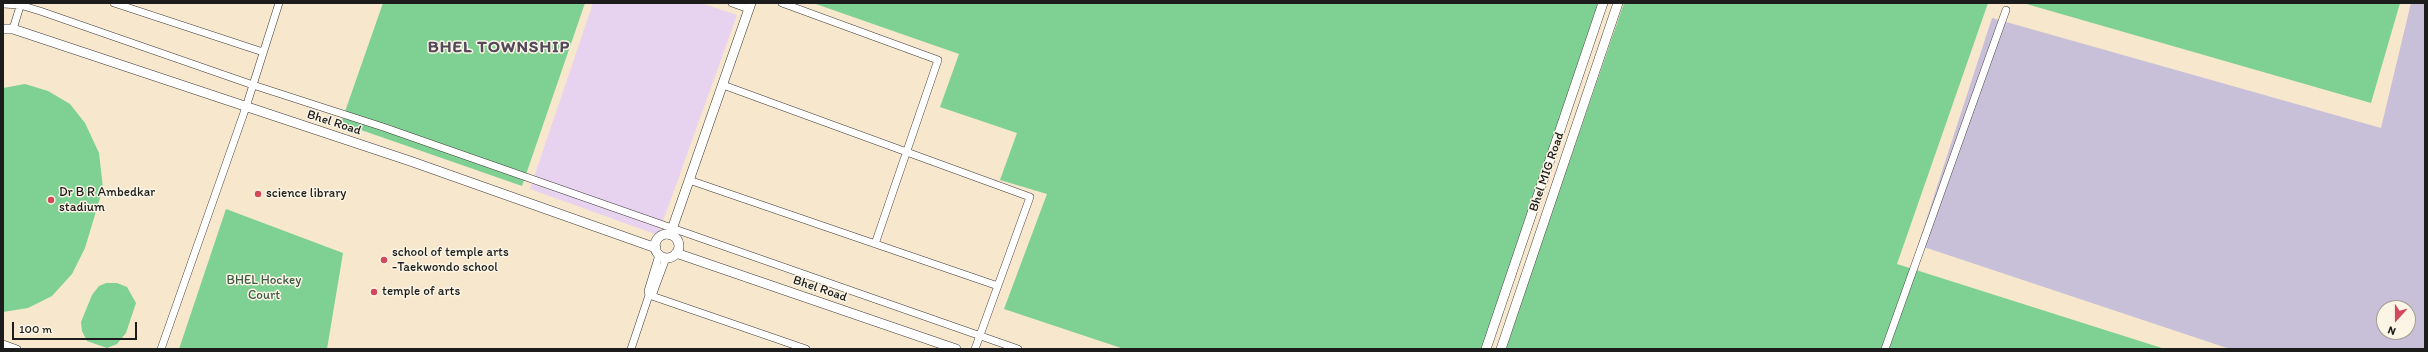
<!DOCTYPE html>
<html>
<head>
<meta charset="utf-8">
<style>
  body { margin:0 }
  #map { position:relative; width:2428px; height:352px; overflow:hidden; background:#f6e7cd; font-family:Itim,sans-serif }
  canvas { display:block }
  .frame { position:absolute; inset:0; border:4px solid #1c1c1c; pointer-events:none }
  .north { position:absolute; left:2376px; top:300px; width:40px; height:40px; box-sizing:border-box; background:#fcf5e5; border:1px solid #a29e95; border-radius:50%; rotate:201deg; font-size:11px; font-weight:700; line-height:16px; text-align:center; color:#1c1c1c }
  .north::after { content:''; display:block; margin:auto; width:14px; height:18px; background:#d1495b; clip-path:polygon(50% 0,100% 100%,50% 72%,0 100%) }
  .scale { position:absolute; left:12px; top:322px; width:125px; height:18px; box-sizing:border-box; border:2px solid #1c1c1c; border-top:0; padding-left:5px; font-size:12px; line-height:14px; white-space:nowrap; color:#1c1c1c; -webkit-text-stroke:3px #fcf5e5; paint-order:stroke }
</style>
</head>
<body>
<div id="map">
<canvas width="2428" height="352"></canvas>
<div class="frame"></div>
<div class="north">N</div>
<div class="scale">100 m</div>
</div>
<script>
const context = document.querySelector('canvas').getContext('2d');
context.lineJoin = 'round';
function fillPath(path, color) { context.fillStyle = color; context.fill(path, 'evenodd'); }
const shape = rows => new Path2D(rows.map(r => 'M' + r).join(''));
function strokePath(path, color, width, dash) { context.strokeStyle = color; context.lineWidth = width; context.lineCap = dash ? 'butt' : 'round'; context.setLineDash(dash || []); context.stroke(path); }
function label(font, color, halo, rows, align = 'center') {
  context.font = font + ' Itim,sans-serif'; context.lineWidth = 3; context.setLineDash([]); context.textBaseline = 'middle'; context.strokeStyle = halo; context.fillStyle = color; for (const [text, x, y, turn = 0] of rows) {
    context.save(); context.translate(x, y); context.rotate((+turn || 0) * Math.PI / 180); context.textAlign = isNaN(turn) ? turn : align; if (halo) context.strokeText(text, 0, 0); context.fillText(text, 0, 0); context.restore();
  }
}
fillPath(shape([
  [593,3,701,3,737,15,658,235,530,189]
]), '#e7d2ef');
fillPath(shape([
  [2411,3,2425,3,2425,349,2230,349,1918,245,1992,18,2381,128],
  [2384,308,2408,308,2408,332,2384,332]
]), '#c8bfd8');
fillPath(shape([
  [383,3,585,3,522,186,341,123],
  [813,3,1603,3,1486,349,1124,349,1004,309,1047,194,1000,180,1017,133,940,107,959,54],
  [1624,3,1988,3,1897,264,2165,349,1505,349],
  [2023,3,2400,3,2371,103],
  [25,84,48,91,70,104,85,123,99,153,103,188,85,248,72,274,52,296,28,308,3,312,3,88],
  [226,209,343,253,327,349,179,349],
  [106,283,117,283,127,287,136,303,126,333,117,344,107,348,87,341,82,331,81,322,92,295,99,286]
]), '#7ed193');
const minor = shape([
  [114,3,263,52],
  [732,3,749,9],
  [782,3,938,60,875,244],
  [3,4,20,5,40,11,253,85,383,127,1018,349],
  [13,29,21,3],
  [723,85,1030,197,975,349],
  [689,180,998,286],
  [649,295,806,349],
  [649,295,653,293,666,258],
  [3,344,17,349],
  [161,349,246,107,279,3],
  [631,349,649,295,648,291,659,255],
  [1885,349,2006,10]
]);
const tertiary = shape([
  [3,29,13,29,410,161,656,248],
  '655 246a12 12 0 1 1 24 0a12 12 0 1 1-24 0Z',
  [670,235,751,3],
  [676,253,956,349],
  [1486,349,1603,3],
  [1501,349,1618,3]
]);
strokePath(minor, '#3d3a37', 8);
strokePath(tertiary, '#3d3a37', 10);
strokePath(minor, '#fff', 7);
strokePath(tertiary, '#fff', 9);
for (const [x, y, r, color] of [
  [258,194,4,"#d1495b"],
  [51,200,4,"#d1495b"],
  [384,260,4,"#d1495b"],
  [374,292,4,"#d1495b"]
]) { const dot = new Path2D(); dot.arc(x, y, r, 0, 2 * Math.PI); context.fillStyle = color; context.fill(dot); strokePath(dot, '#fcf5e5', 1.5); }
label('13px', '#1c1c1c', '#fcf5e5', [
  ["Bhel Road",334,123,18],
  ["Bhel MIG Road",1547,172,-71],
  ["Bhel Road",820,289,19]
]);
label('13px', '#1c1c1c', '#fcf5e5', [
  ["Dr B R Ambedkar",59,193],
  ["stadium",59,208],
  ["science library",266,194],
  ["school of temple arts",392,253],
  ["-Taekwondo school",392,268],
  ["temple of arts",382,292]
], 'left');
label('13px', '#3e5b46', '#fcf5e5', [
  ["BHEL Hockey",264,281],
  ["Court",264,296]
]);
context.letterSpacing = '1px';
label('bold 17px', '#524a5a', '#fcf5e5', [
  ["BHEL TOWNSHIP",499,48]
]);
context.letterSpacing = '0px';
</script>
</body>
</html>
